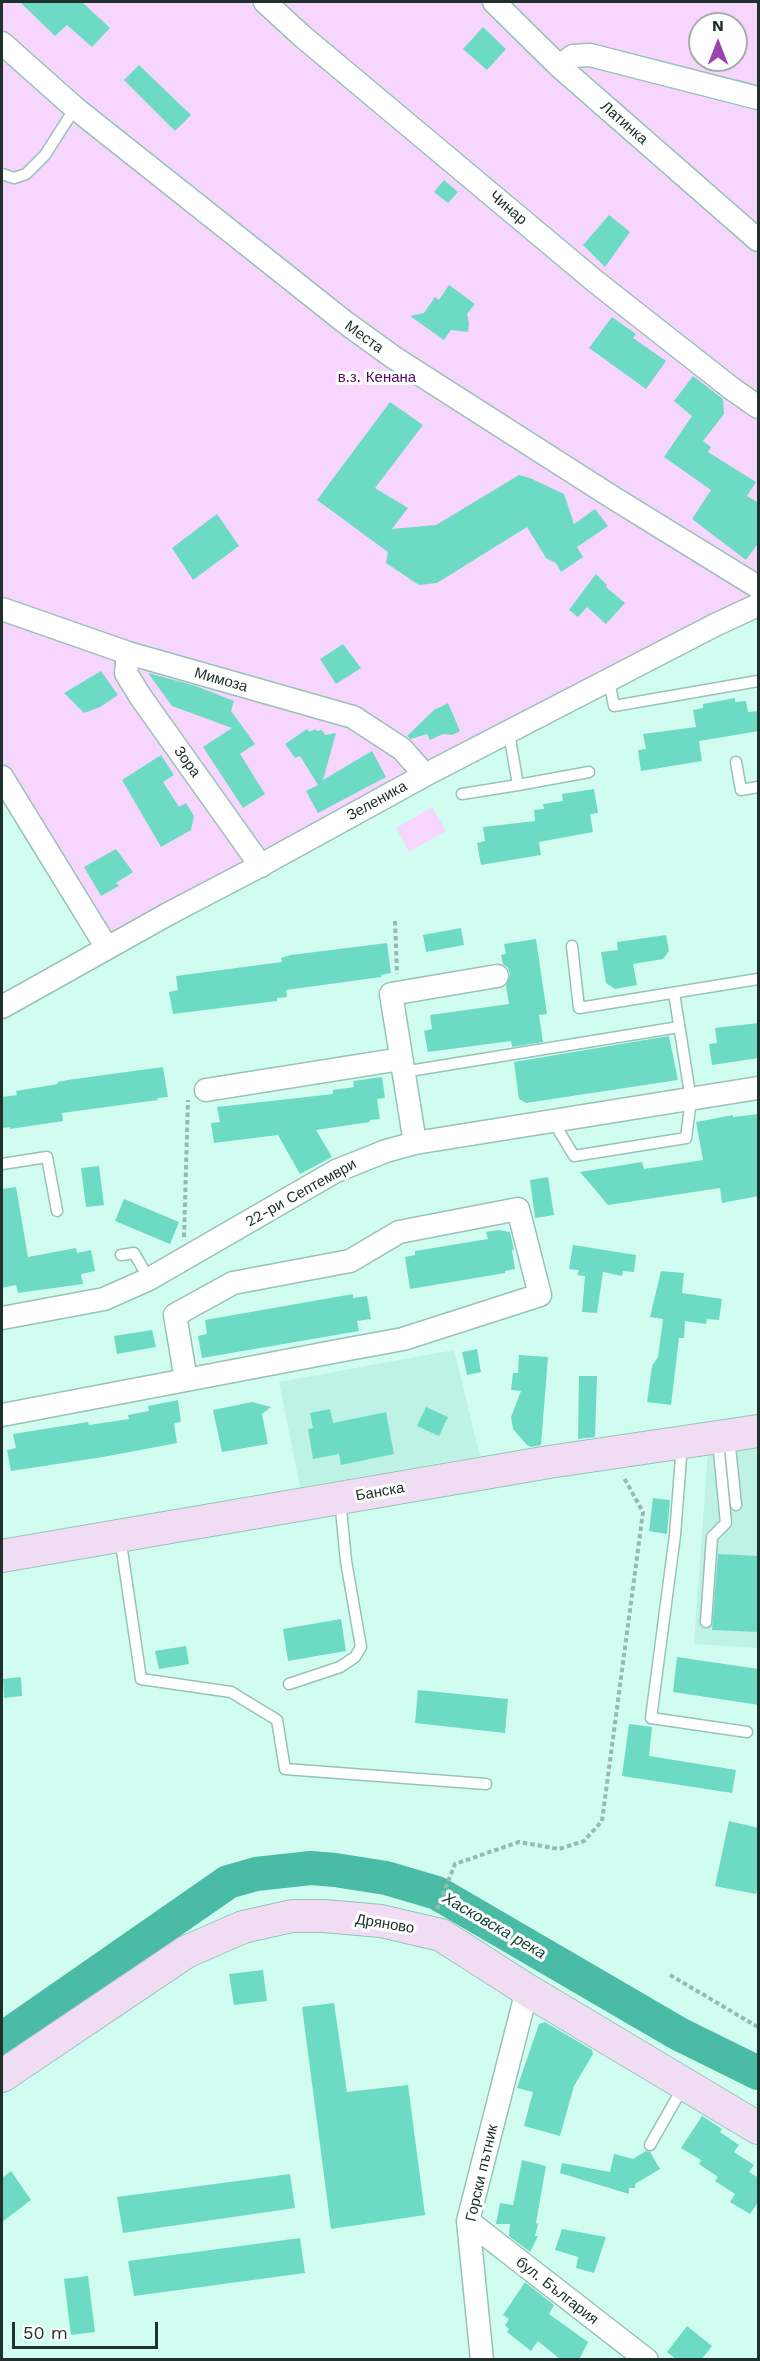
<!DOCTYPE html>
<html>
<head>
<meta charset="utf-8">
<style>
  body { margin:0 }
  #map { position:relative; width:760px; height:2361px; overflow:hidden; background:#d1fdf1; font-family:"Work Sans",sans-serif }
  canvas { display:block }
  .frame { position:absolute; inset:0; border:3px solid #20312d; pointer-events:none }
  .north { position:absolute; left:688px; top:12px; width:60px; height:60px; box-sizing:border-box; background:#fff; border:2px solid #a6adab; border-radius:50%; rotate:0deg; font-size:16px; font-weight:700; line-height:24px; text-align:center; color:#20312d }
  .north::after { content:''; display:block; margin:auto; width:21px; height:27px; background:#9b42ae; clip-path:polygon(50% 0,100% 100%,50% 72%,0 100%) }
  .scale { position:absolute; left:12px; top:2322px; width:146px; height:27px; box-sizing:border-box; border:3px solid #20312d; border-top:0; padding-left:8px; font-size:18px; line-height:21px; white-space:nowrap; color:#20312d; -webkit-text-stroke:4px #fff; paint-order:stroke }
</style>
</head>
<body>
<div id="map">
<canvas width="760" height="2361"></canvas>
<div class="frame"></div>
<div class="north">N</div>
<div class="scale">50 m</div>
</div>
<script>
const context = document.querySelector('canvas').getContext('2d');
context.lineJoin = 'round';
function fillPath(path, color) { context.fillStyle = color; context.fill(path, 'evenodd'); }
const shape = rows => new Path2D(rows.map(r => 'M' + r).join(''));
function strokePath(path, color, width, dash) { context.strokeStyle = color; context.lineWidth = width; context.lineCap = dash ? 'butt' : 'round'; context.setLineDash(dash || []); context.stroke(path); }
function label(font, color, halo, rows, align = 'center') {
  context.font = font + ' "Work Sans",sans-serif'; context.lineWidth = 6; context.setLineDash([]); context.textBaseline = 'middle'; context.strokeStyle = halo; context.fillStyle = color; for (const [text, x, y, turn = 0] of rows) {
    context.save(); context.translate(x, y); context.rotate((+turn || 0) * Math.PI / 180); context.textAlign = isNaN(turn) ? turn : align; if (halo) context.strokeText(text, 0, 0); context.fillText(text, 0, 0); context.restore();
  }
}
fillPath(shape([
  [454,1350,480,1456,300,1487,279,1382],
  [758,1449,758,1648,694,1644,708,1451]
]), '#bdf2e4');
fillPath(shape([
  [2,2,758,2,758,606,107,948,2,783],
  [700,24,736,24,736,60,700,60],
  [432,807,446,831,409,852,396,828]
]), '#f6d6fd');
strokePath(shape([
  [2,2039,228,1882,256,1874,311,1868,335,1870,386,1878,437,1893,679,2034,758,2073]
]), '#4abba4', 34);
fillPath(shape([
  [20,2,82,2,110,28,92,47,67,25,55,36],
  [483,27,506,49,487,70,463,49],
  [139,65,191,115,175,131,124,80],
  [444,180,458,192,448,203,434,192],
  [609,215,630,232,605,267,583,245],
  [449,285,475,304,467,314,469,324,468,332,451,330,444,340,410,316,424,313,435,297,439,300],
  [612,317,636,334,633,338,666,361,646,389,589,348],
  [693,376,723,399,724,414,703,441,711,447,708,452,756,482,747,496,759,503,759,542,746,560,692,519,711,490,664,457,692,416,674,401],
  [390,402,423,425,375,488,408,508,392,529,436,525,519,475,530,478,564,494,574,524,595,509,608,526,577,547,583,557,561,572,556,563,546,558,527,527,437,583,419,585,386,563,388,552,317,500],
  [217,514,239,546,193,580,172,548],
  [596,574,607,585,606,587,625,603,606,624,587,607,578,617,569,610],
  [343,644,361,668,336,684,320,659],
  [101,671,118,695,100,707,84,713,64,693],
  [148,673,196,686,234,701,231,711,255,744,240,754,265,794,243,808,203,747,232,728,172,706],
  [735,698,735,702,746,701,748,712,759,711,759,731,699,741,702,761,641,771,638,750,646,749,643,734,696,727,693,710,703,708,703,704],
  [448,703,460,731,452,735,443,734,430,740,427,734,411,739,407,736,434,710],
  [307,729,309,732,315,729,317,731,322,730,325,735,336,733,323,780,372,751,386,777,318,813,306,791,318,785,300,756,295,758,285,744],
  [161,755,174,775,163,782,179,807,186,803,194,816,191,830,161,847,122,780],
  [594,789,598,813,590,814,593,832,539,842,541,855,481,865,477,843,485,841,483,827,535,821,534,810,544,809,543,804,563,801,562,794],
  [116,849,133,872,116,883,119,886,101,896,84,867],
  [461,928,464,945,426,952,423,935],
  [666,935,669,951,663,959,633,964,637,985,615,989,606,983,601,952,618,950,617,942],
  [536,939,547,1014,539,1015,543,1042,512,1047,511,1041,428,1052,424,1031,432,1029,430,1015,509,1004,506,986,510,974,508,968,503,964,501,955,506,954,504,944],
  [387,943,391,973,381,975,381,977,286,990,287,997,277,998,277,1001,173,1014,169,992,178,990,176,976,282,962,281,958,291,955],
  [759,1023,759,1058,712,1065,709,1044,717,1043,715,1028],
  [669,1036,678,1080,526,1103,519,1099,514,1062],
  [163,1067,168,1097,157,1098,158,1100,62,1113,63,1121,10,1129,10,1127,2,1128,2,1097,17,1095,16,1091,58,1084,58,1082,68,1080],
  [382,1077,385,1098,377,1099,380,1119,370,1120,370,1122,316,1130,332,1157,300,1174,278,1135,214,1143,211,1123,220,1122,217,1107,333,1094,333,1090,354,1087,353,1081],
  [759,1114,759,1196,722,1203,720,1188,608,1205,580,1172,642,1162,644,1169,703,1160,696,1122,733,1115,733,1117],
  [99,1166,104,1205,86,1207,81,1168],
  [548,1177,554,1215,535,1218,530,1180],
  [16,1187,28,1257,76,1248,77,1253,91,1250,95,1271,81,1274,83,1284,18,1293,16,1285,2,1288,2,1189],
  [124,1199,179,1222,170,1244,115,1221],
  [499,1230,510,1232,514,1250,512,1250,515,1269,505,1271,505,1273,410,1289,405,1257,415,1255,415,1251,488,1239,486,1232],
  [573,1245,636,1255,634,1272,623,1271,622,1276,603,1272,597,1313,582,1312,585,1276,577,1275,579,1270,569,1269],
  [661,1271,684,1273,682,1293,722,1299,719,1320,707,1319,706,1324,685,1321,684,1338,679,1338,671,1405,647,1402,652,1366,658,1357,663,1319,650,1317],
  [353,1294,353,1298,367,1296,371,1319,357,1321,359,1331,202,1358,198,1336,207,1334,205,1320],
  [152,1330,156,1347,117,1354,114,1336],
  [477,1349,481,1372,467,1375,462,1352],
  [519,1355,548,1357,541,1445,531,1447,527,1445,513,1429,511,1417,521,1391,511,1390,513,1373,518,1373],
  [579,1376,597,1376,595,1437,578,1439],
  [178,1400,181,1422,174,1423,177,1443,103,1457,11,1471,7,1450,16,1448,13,1434,88,1422,89,1425,129,1419,128,1415,149,1411,148,1406],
  [252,1402,271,1407,262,1414,268,1444,222,1452,213,1410],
  [426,1407,448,1417,439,1436,417,1426],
  [330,1409,333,1423,386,1412,394,1454,341,1465,339,1454,313,1459,308,1429,313,1428,310,1413],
  [653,1498,670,1500,667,1534,649,1531],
  [718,1554,759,1556,759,1632,712,1630],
  [341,1619,346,1651,288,1661,283,1629],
  [186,1646,189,1664,159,1669,155,1651],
  [677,1657,759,1669,759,1705,673,1692],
  [21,1677,22,1696,4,1698,3,1679],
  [418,1690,508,1699,505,1733,415,1723],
  [629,1724,652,1727,649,1756,736,1770,732,1793,622,1776],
  [729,1821,759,1828,759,1881,756,1894,715,1886],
  [263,1970,267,2001,234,2005,229,1974],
  [334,2003,347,2092,408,2085,425,2215,331,2229,302,2007],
  [545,2022,592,2050,593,2054,574,2086,560,2136,524,2126,533,2092,517,2088,539,2024],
  [702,2116,722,2129,720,2132,739,2145,734,2152,754,2165,749,2172,759,2178,759,2201,750,2214,730,2202,735,2194,715,2181,718,2177,699,2164,701,2160,681,2148],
  [646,2151,650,2152,660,2169,635,2184,635,2188,629,2188,629,2194,560,2173,562,2163,610,2172,614,2154,633,2159],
  [522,2160,546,2166,536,2223,538,2224,535,2236,538,2236,530,2252,509,2236,510,2224,496,2224,500,2203,513,2205],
  [11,2171,31,2200,2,2222,2,2178],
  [290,2174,295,2208,123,2233,117,2197],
  [562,2229,606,2237,594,2273,576,2268,578,2257,555,2250],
  [300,2238,305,2273,134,2296,128,2261],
  [88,2276,95,2332,71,2335,64,2279],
  [525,2282,554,2305,549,2314,588,2342,579,2360,561,2360,538,2341,531,2351,507,2332,509,2329,505,2325,509,2319,503,2315],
  [687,2326,712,2346,701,2360,677,2360,667,2352]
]), '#6ddbc4');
const lane = shape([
  [2,174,14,178,26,174,45,155,75,108],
  [609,680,614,706,758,681],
  [509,733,518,785,589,772],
  [736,762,741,790,758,787],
  [462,794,518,785],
  [572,946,579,1008,758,979],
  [403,1072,679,1027],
  [553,1121,574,1156,686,1138,691,1100,674,993],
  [2,1164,47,1157,57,1211],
  [121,1255,134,1253,149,1279],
  [729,1437,736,1505],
  [682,1444,675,1535,651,1718,747,1732],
  [120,1537,141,1679,231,1692,277,1720,285,1769,486,1784],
  [706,1622,712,1537,726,1523,718,1441],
  [289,1684,340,1667,355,1657,361,1647,346,1561,340,1499],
  [650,2145,683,2087]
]);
const street = shape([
  [265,2,302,36,596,282,731,388,758,407],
  [494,2,559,66,758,240],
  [2,43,75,108,346,323,393,357,612,497,758,587],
  [559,66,573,56,590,55,758,98],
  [2,609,128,653,353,717,402,749,425,775],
  [128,653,126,673,140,696,261,866],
  [2,777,107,948],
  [2,1007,168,914,254,869,425,775,715,625,758,605],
  [206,1090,401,1059],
  [415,1143,391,994,497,976],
  [2,1318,104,1299,149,1279,336,1171,386,1151,415,1143,758,1088],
  [2,1415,186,1380,338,1351,403,1339,540,1295,518,1209,399,1232,350,1261,233,1283,175,1315,186,1380],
  [468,2221,647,2360],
  [482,2360,468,2221,527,1990]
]);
const secondary = shape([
  [2,1556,549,1462,758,1431],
  [2,2076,186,1952,243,1927,292,1916,324,1916,381,1921,441,1935,527,1990,758,2128]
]);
strokePath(lane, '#98c2b7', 13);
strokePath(street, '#98c2b7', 25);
strokePath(secondary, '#98c2b7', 34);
strokePath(shape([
  [395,921,397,974],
  [184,1237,188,1100],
  [437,1909,455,1864,519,1842,559,1849,584,1841,602,1821,643,1512,623,1476],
  [670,1975,758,2027]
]), '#96bab0', 4, [4.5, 3]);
strokePath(lane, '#fff', 10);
strokePath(street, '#fff', 22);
strokePath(secondary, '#f0ddf4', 32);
label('15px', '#20312d', '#fff', [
  ["Латинка",624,123,41],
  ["Чинар",508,208,40],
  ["Места",364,337,36],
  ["Мимоза",221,680,16],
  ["Зора",187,762,54],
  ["Зеленика",377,801,-29],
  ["22-ри Септември",301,1193,-29],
  ["Банска",380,1492,-10],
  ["Дряново",385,1924,9],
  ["Горски пътник",482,2173,-77],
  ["бул. България",557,2291,38]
]);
label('15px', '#4d0a5a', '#fff', [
  ["в.з. Кенана",377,378]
]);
label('italic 16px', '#0f4138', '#fff', [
  ["Хасковска река",494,1926,30]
]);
</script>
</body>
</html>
